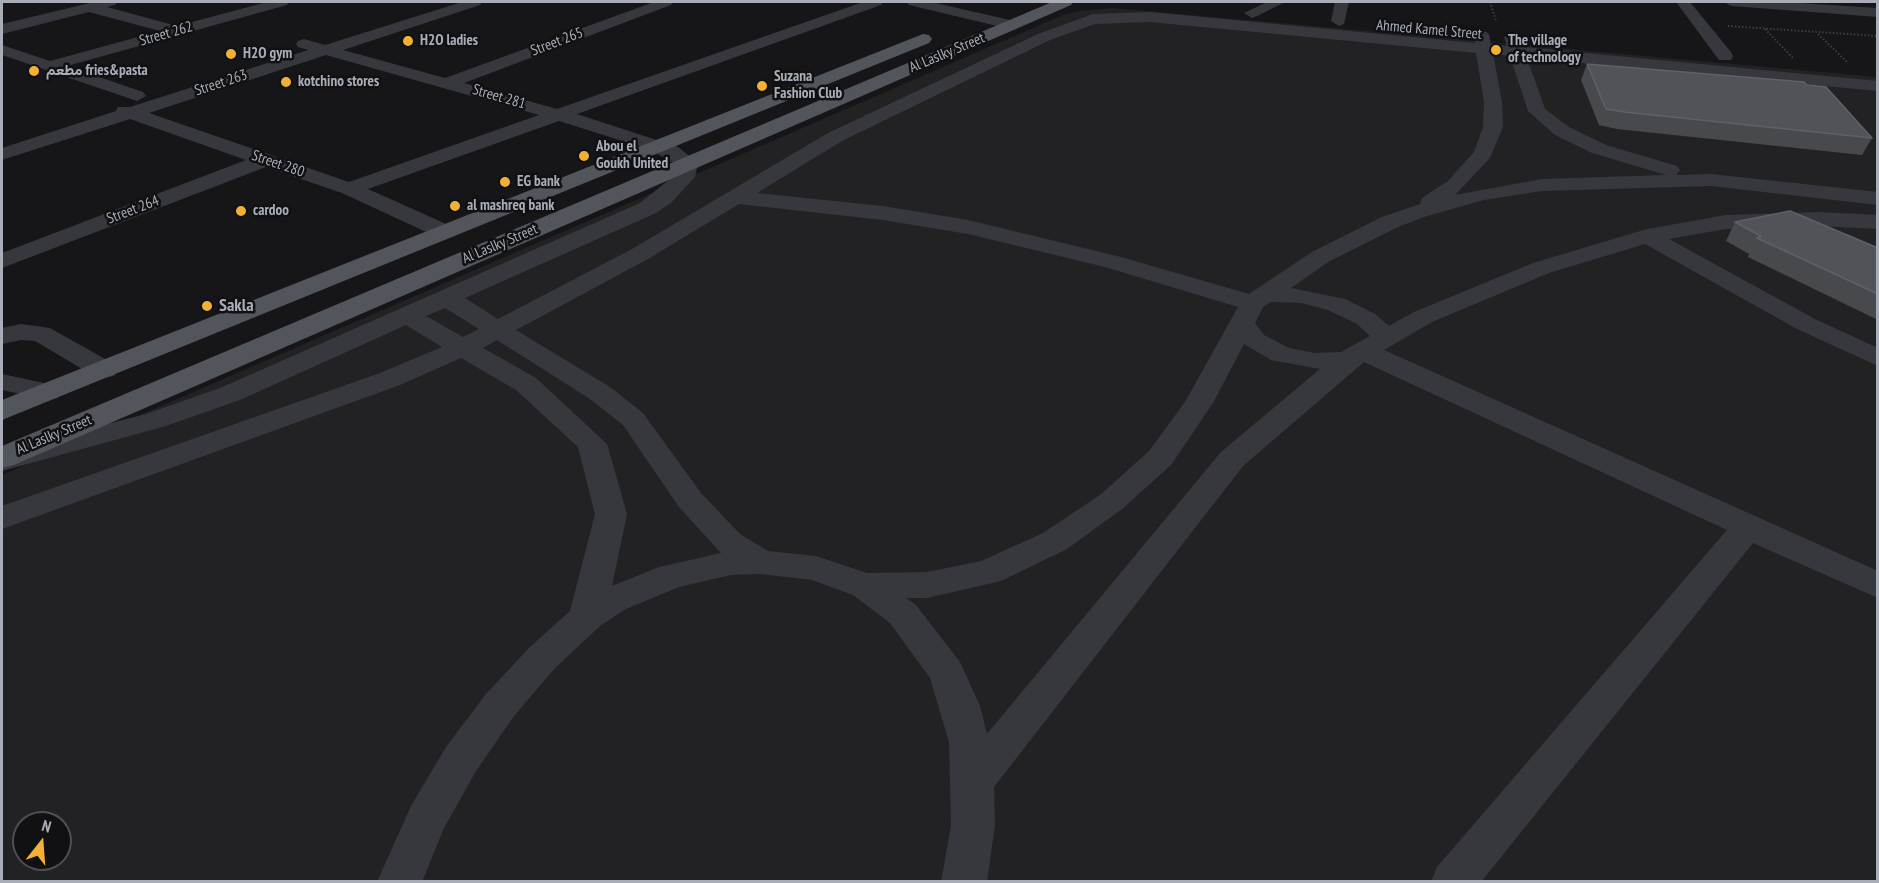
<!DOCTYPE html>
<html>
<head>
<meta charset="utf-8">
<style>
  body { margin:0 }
  #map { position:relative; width:1879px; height:883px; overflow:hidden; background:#161618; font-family:"PT Sans Narrow",sans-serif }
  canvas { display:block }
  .frame { position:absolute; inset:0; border:3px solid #a8adb8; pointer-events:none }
  .north { position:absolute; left:12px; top:811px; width:60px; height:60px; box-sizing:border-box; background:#111113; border:2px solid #4d4f55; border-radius:50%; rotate:17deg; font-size:16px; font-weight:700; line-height:24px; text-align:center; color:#a8adb8 }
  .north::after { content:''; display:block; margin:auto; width:21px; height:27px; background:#f2b134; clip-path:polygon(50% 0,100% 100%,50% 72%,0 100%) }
</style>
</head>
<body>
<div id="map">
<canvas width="1879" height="883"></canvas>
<div class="frame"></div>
<div class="north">N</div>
</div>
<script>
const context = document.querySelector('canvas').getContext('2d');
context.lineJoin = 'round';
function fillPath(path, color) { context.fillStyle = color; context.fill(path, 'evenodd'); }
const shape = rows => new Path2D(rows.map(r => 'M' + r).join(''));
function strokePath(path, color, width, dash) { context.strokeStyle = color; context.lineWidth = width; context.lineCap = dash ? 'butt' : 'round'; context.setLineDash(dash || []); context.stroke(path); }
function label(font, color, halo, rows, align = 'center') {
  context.font = font + ' "PT Sans Narrow",Vazirmatn,sans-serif'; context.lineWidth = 5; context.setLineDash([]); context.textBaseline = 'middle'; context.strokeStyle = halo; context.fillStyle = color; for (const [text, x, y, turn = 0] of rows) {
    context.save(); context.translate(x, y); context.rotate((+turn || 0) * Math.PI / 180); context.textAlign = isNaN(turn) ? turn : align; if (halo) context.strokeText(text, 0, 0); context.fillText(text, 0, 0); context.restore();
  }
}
fillPath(shape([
  [1113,8,1877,77,1877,881,2,881,2,475,1063,15,1080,11],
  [24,823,60,823,60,859,24,859]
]), '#222225');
strokePath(shape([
  [1490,2,1496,21],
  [1728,26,1878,36],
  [1765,29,1793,58],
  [1818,34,1847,62]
]), '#3d3f44', 2, [1.5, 2]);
fillPath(shape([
  [94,2,117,2,115,5,107,7,177,26,267,2,289,2,287,5,67,66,143,92,146,96,137,101,2,55,2,45,50,61,160,31,89,12,2,34,2,24,94,2],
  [462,2,482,2,480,5,343,50,445,78,654,2,673,2,671,5,464,83,557,109,863,2,883,2,881,5,577,114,678,147,698,163,695,177,671,203,656,213,465,298,498,319,632,249,828,133,1038,34,1093,14,1150,12,1475,43,1473,34,1481,29,1489,34,1491,44,1507,46,1504,37,1512,32,1518,34,1524,47,1878,81,1878,91,1527,58,1545,109,1569,127,1606,145,1677,166,1680,170,1676,175,1711,174,1878,192,1878,205,1711,186,1542,191,1484,200,1427,216,1398,227,1328,262,1291,288,1345,299,1375,314,1389,326,1414,312,1533,263,1647,229,1726,215,1819,212,1878,215,1878,229,1819,226,1726,229,1669,239,1815,319,1878,348,1878,366,1797,329,1645,244,1549,273,1432,322,1384,350,1878,571,1878,598,1753,543,1481,882,1431,882,1437,867,1727,530,1364,362,1243,466,994,787,995,825,987,882,941,882,951,825,949,742,930,678,890,623,853,595,812,580,761,574,731,575,679,587,626,609,600,626,555,668,514,716,476,771,444,828,422,882,377,882,411,806,446,747,486,694,529,648,570,611,595,514,578,447,516,390,461,358,400,385,2,529,2,506,380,373,442,347,406,325,240,400,166,426,2,471,2,451,146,414,220,388,640,203,675,175,677,165,651,150,559,121,368,189,453,227,456,232,453,237,437,237,342,193,266,167,2,268,2,253,246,160,130,119,2,160,2,148,116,111,118,107,130,107,308,50,298,47,296,44,298,41,304,39,325,45,462,2],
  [1150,22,1476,53,1484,102,1483,127,1474,152,1448,181,1422,198,1420,204,1382,217,1312,252,1249,294,1121,257,968,220,883,206,757,193,842,141,1050,40,1095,24,1150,22],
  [1493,54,1510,56,1528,111,1555,135,1592,153,1666,175,1542,179,1455,195,1490,158,1503,127,1502,102,1493,54],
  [326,55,539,115,349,182,149,113,326,55],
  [739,204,883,220,968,234,1105,267,1238,307,1185,402,1149,451,1100,495,1043,533,981,561,927,572,867,573,816,556,768,551,740,534,701,493,643,413,610,387,516,330,648,259,739,204],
  [1271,302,1301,303,1328,310,1357,324,1370,336,1341,352,1315,353,1289,348,1264,335,1255,323,1263,307,1271,302],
  [445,308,479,329,463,337,426,316,445,308],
  [497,340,590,399,623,425,679,507,721,553,659,567,612,586,627,514,607,444,536,378,483,348,497,340],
  [1244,344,1271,360,1320,369,1221,452,987,734,980,706,960,662,916,605,906,598,927,598,1001,581,1067,549,1122,509,1171,465,1213,403,1244,344],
  [907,2,931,2,1019,22,1022,25,1014,30,909,5,907,2],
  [1267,2,1285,2,1257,16,1252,18,1244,13,1267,2],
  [1335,2,1349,2,1344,24,1339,26,1331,21,1335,2],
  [1676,2,1690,2,1731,52,1733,56,1731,60,1719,60,1676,2],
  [1724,2,1784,2,1878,8,1878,17,1731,6,1724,2],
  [21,324,50,328,114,364,118,370,114,376,104,378,94,376,35,341,21,340,2,344,2,328,21,324],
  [2,374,58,386,62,392,58,398,48,400,2,390,2,374]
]), '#37383d');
fillPath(shape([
  [1052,2,1073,2,1071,5,14,465,2,468,2,446,1052,2],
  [923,34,929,35,932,39,929,43,2,420,2,400,923,34]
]), '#53555c');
fillPath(shape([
  [1587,64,1807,85,1872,138,1862,155,1617,129,1599,125,1581,80],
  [1735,222,1878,248,1878,320,1748,257,1749,254,1726,241]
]), '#47494d');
const building = shape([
  [1587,64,1804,82,1807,85,1826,87,1872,138,1624,112,1606,109,1587,64],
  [1790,211,1878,248,1878,294,1757,238,1761,236,1735,222,1790,211]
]);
fillPath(building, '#525359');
strokePath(building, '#5f6168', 1.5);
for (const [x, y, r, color] of [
  [408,41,6,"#f2b134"],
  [1496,50,6,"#f2b134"],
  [231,54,6,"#f2b134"],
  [34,71,6,"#f2b134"],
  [286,82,6,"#f2b134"],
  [762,86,6,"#f2b134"],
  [584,156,6,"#f2b134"],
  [505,182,6,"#f2b134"],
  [455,206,6,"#f2b134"],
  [241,211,6,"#f2b134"],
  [207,306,6,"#f2b134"]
]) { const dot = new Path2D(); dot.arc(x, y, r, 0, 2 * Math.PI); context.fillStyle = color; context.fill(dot); strokePath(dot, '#111113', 2); }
label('15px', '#a8adb8', '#111113', [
  ["Ahmed Kamel Street",1429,30,5],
  ["Street 262",166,34,-16],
  ["Street 265",557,42,-21],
  ["Al Laslky Street",947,53,-23],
  ["Street 263",221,83,-18],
  ["Street 281",499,97,16],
  ["Street 280",278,164,19],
  ["Street 264",133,210,-21],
  ["Al Laslky Street",500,244,-23],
  ["Al Laslky Street",54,435,-23]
]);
label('bold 15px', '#a8adb8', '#111113', [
  ["H2O ladies",420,41],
  ["The village",1508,41],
  ["of technology",1508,58],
  ["H2O gym",243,54],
  ["مطعم fries&pasta",46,71],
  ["Suzana",774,77],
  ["Fashion Club",774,94],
  ["kotchino stores",298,82],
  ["Abou el",596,147],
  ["Goukh United",596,164],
  ["EG bank",517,182],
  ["al mashreq bank",467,206],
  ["cardoo",253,211]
], 'left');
label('bold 18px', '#a8adb8', '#111113', [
  ["Sakla",219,306]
], 'left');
</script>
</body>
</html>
